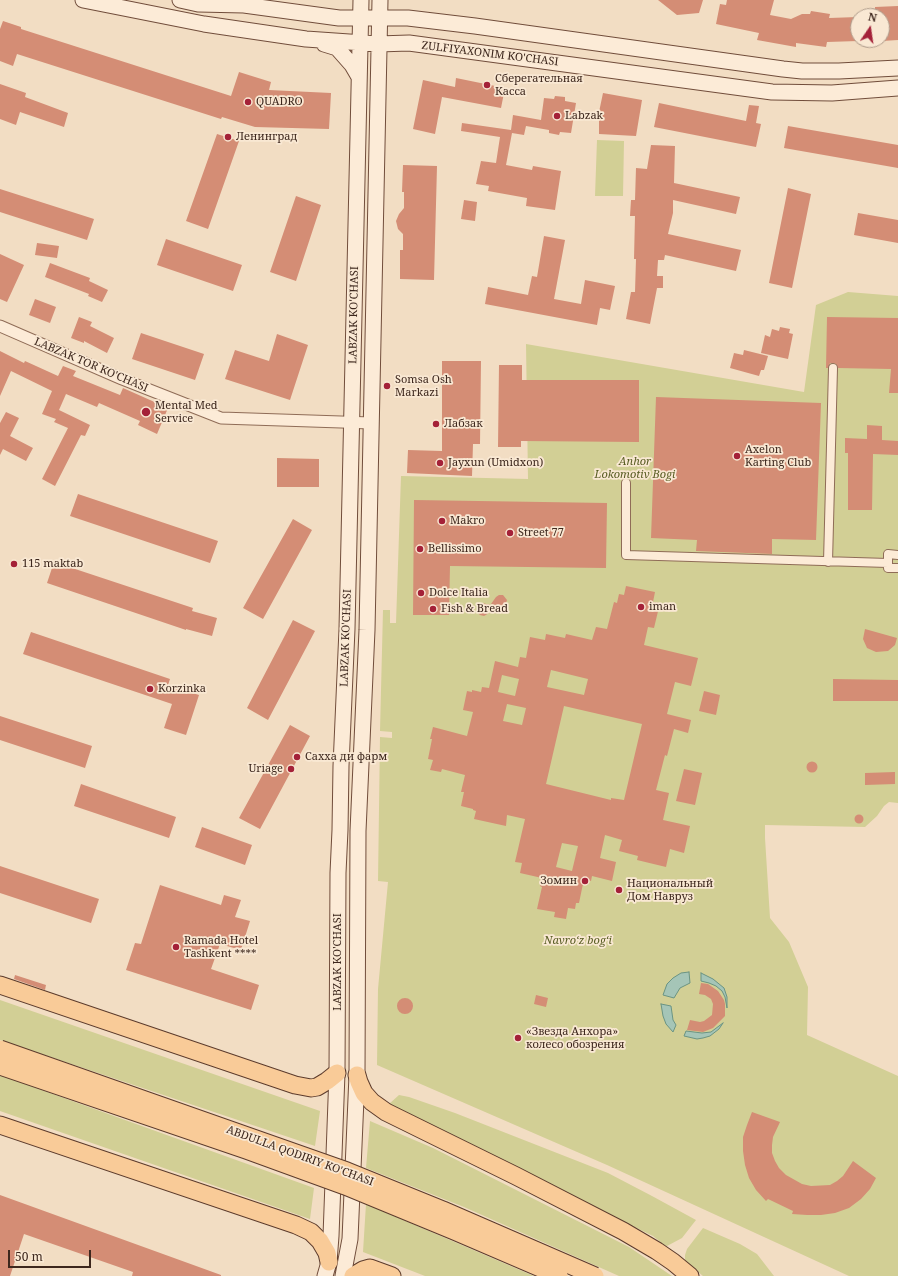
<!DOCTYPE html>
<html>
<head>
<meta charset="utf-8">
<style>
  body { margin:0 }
  #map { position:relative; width:898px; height:1276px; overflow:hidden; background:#f2ddc3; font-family:"Noto Serif",serif }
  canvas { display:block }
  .north { position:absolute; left:850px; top:8px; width:40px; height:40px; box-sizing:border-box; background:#f9e8d3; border:1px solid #ae9b8a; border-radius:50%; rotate:13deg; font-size:11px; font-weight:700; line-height:16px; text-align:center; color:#3d271d }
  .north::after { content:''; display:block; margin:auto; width:14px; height:18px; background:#a42138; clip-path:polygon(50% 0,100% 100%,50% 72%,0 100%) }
  .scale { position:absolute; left:8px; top:1250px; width:83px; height:18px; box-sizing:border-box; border:2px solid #3d271d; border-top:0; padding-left:5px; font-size:12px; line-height:14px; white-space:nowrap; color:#3d271d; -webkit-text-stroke:3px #f9e8d3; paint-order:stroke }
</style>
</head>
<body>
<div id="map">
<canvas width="898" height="1276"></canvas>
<div class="north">N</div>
<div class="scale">50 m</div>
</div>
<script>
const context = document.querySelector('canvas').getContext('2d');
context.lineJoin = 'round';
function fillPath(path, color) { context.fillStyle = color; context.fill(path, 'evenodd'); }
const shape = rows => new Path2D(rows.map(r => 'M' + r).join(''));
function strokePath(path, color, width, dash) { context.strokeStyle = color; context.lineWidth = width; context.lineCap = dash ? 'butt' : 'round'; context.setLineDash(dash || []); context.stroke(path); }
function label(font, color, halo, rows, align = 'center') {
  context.font = font + ' "Noto Serif",serif'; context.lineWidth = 3.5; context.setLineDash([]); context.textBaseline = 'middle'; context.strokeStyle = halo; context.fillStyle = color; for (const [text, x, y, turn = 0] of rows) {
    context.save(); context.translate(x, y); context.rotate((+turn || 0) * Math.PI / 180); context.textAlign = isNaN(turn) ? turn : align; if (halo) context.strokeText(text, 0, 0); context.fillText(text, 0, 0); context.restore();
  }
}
fillPath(shape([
  [597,140,624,141,623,196,595,196],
  [848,292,898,296,898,803,889,802,884,806,877,816,865,827,765,825,765,838,770,918,789,942,808,987,807,1035,898,1076,898,1276,849,1276,607,1165,377,1065,378,989,388,882,378,881,380,737,392,738,392,732,380,731,383,610,390,610,390,623,396,623,401,476,528,479,526,344,804,392,816,305],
  [0,1000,320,1111,315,1146,0,1040],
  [0,1075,314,1188,310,1219,0,1111],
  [399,1095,409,1097,455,1113,608,1173,652,1196,696,1220,682,1238,667,1246,664,1245,653,1236,556,1189,389,1104],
  [370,1121,433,1148,629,1247,672,1276,619,1276,464,1207,366,1168],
  [366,1204,534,1276,425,1276,363,1252],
  [703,1228,740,1244,757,1254,774,1276,703,1276,685,1261,685,1255,687,1249]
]), '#d2cf95');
const water = shape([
  [689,972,690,983,680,988,674,998,663,995,667,984,673,978,681,973,689,972],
  [701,973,713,979,724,988,727,997,727,1008,725,997,722,991,716,986,709,983,701,981,701,973],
  [661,1004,671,1006,673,1020,676,1025,673,1032,666,1024,663,1016,661,1004],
  [723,1023,719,1029,710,1036,703,1038,697,1039,684,1036,686,1031,702,1033,711,1032,723,1023]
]);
fillPath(water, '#a5c5b7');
strokePath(water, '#6b9483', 1);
fillPath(shape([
  [658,0,703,0,699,13,677,15],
  [727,0,774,0,770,15,791,19,802,14,810,14,811,11,830,14,829,18,858,17,858,41,827,42,826,47,796,43,796,47,757,40,759,33,716,24,720,4,726,5],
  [898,6,898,40,882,41,882,16,875,16,875,7],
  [3,21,21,27,21,29,231,96,239,72,271,82,269,90,331,93,329,129,255,127,222,117,221,119,17,54,13,66,0,61,0,29],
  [456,78,505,88,501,108,442,97,435,134,413,129,423,80,455,87],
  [0,84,26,93,25,97,68,113,64,127,20,112,16,125,0,119],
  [603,93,642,100,636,136,599,134,599,112],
  [555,96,565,97,565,101,576,103,571,133,560,132,559,135,549,133,549,130,526,126,524,135,512,133,506,165,532,170,533,166,561,171,555,210,526,206,527,198,488,191,489,186,476,184,481,161,496,163,500,137,461,131,462,123,511,130,513,115,541,120,544,98,554,99],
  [659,103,746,121,749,105,759,106,756,123,761,124,756,147,654,127],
  [788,126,898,145,898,168,784,148],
  [217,134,239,141,208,229,186,221],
  [651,145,675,146,674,183,740,197,736,214,673,200,673,213,668,234,741,250,736,271,665,255,664,260,658,260,657,276,663,276,663,288,657,288,650,324,626,319,631,292,635,292,636,259,634,259,635,216,630,216,631,200,635,200,636,168,647,169],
  [403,165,437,166,434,280,400,279,400,250,403,250,403,234,398,229,396,221,399,214,404,208,404,192,402,192],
  [788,188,811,194,792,288,769,283],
  [0,189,94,219,87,240,0,212],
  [296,196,321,205,296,281,270,272],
  [464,200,477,202,475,221,461,219],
  [858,213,898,220,898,243,854,235],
  [544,236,565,240,554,299,581,304,585,280,615,286,610,310,600,308,597,325,485,304,488,287,528,295,532,276,537,277],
  [166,239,242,265,233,291,157,265],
  [37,243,59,246,57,258,35,255],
  [0,254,24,265,7,302,0,299],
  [50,263,90,278,89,281,108,290,102,302,88,296,89,294,45,277],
  [35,299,56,307,50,323,29,315],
  [79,317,92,322,90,326,114,338,107,353,84,341,84,343,71,338],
  [827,317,898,318,898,393,889,393,891,369,838,368,836,364,833,363,830,363,828,368,826,368],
  [780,327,790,329,789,333,793,334,788,359,761,353,765,335,770,337,772,329,779,331],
  [141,333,204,354,195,380,132,359],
  [277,334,308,345,290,400,225,379,235,350,269,361],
  [744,350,768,356,764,370,761,370,759,376,730,368,734,353,743,355],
  [0,351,24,363,25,361,58,376,63,366,76,371,73,376,120,395,123,388,168,408,157,434,138,425,140,421,99,403,97,407,66,394,59,410,90,425,85,436,81,435,55,486,42,479,68,428,54,422,56,419,42,414,52,391,11,371,0,396],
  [442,361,481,361,480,444,473,444,472,476,407,473,408,450,442,451],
  [499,365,522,365,522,380,639,380,639,442,521,441,521,447,498,447],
  [656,397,821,403,816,540,772,539,772,554,696,551,697,540,651,538],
  [6,412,19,418,10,436,33,448,26,461,3,449,0,455,0,423],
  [867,425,882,426,882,440,898,441,898,455,873,454,872,510,848,510,848,453,845,453,845,438,867,439],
  [277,458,319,459,319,487,277,487],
  [78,494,218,541,210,563,70,516],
  [414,500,607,503,606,568,450,566,449,615,413,615],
  [293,519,312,530,263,619,243,608],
  [54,562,193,608,192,611,217,618,212,636,186,629,186,630,47,583],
  [626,586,655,592,653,602,660,603,654,628,648,627,644,645,698,658,691,686,675,682,667,714,691,720,688,733,674,729,667,756,665,755,656,790,669,793,663,820,690,826,684,853,670,849,666,867,637,860,638,856,619,851,622,840,605,835,600,858,616,862,612,881,592,876,591,881,584,879,579,903,576,903,575,909,568,908,566,919,554,917,555,912,537,909,542,887,540,886,542,878,520,873,522,863,515,862,525,819,507,815,506,826,474,819,476,811,473,810,473,809,461,806,464,792,461,792,465,775,442,769,441,772,430,770,433,760,428,759,432,739,430,739,433,727,467,736,473,712,463,710,467,691,472,692,472,690,481,692,482,687,489,688,495,661,518,667,520,657,526,658,530,637,545,640,546,634,565,638,566,634,592,640,596,627,607,629,614,602,617,603,619,594,624,595],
  [551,670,588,679,584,695,547,687],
  [502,675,519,679,515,696,498,692],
  [507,704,526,708,522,725,503,721],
  [564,706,642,724,624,800,611,798,611,800,546,784],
  [562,843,578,846,572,871,556,867],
  [499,595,503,595,507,600,505,606,502,608,491,604,496,597],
  [482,603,491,605,489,613,484,616,480,615,477,612,478,605],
  [293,620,315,631,268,720,247,708],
  [865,629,897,638,895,645,888,651,876,652,867,648,863,639],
  [31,632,170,679,168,685,199,695,186,735,164,728,172,704,23,654],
  [833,679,898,680,898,701,833,701],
  [704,691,720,695,716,715,699,711],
  [0,716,92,746,85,768,0,740],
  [290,725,310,736,260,829,239,818],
  '806.5 767a5.5 5.5 0 1 1 11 0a5.5 5.5 0 1 1-11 0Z',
  [684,769,702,773,695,805,676,801],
  [895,772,895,784,865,785,865,773],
  [81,784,176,817,169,838,74,806],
  '854.5 819a4.5 4.5 0 1 1 9 0a4.5 4.5 0 1 1-9 0Z',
  [202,827,252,845,245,865,195,847],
  [0,866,99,899,91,923,0,893],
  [160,885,221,905,224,895,241,900,235,917,250,921,241,950,220,944,211,969,259,985,251,1010,126,970,135,943,141,944],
  [15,975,46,985,45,990,14,979],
  [701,983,708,984,718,991,724,1000,725,1004,725,1016,713,1028,703,1032,687,1030,690,1020,700,1022,704,1021,712,1015,713,1004,711,999,705,995,699,994],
  [536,995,548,998,546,1007,534,1004],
  '397 1006a8 8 0 1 1 16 0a8 8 0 1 1-16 0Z',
  [752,1112,780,1122,773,1137,772,1145,772,1153,775,1161,779,1168,786,1175,802,1184,811,1186,830,1185,837,1181,843,1176,853,1161,876,1178,870,1189,861,1199,849,1208,835,1213,821,1215,807,1215,792,1214,793,1211,768,1199,766,1201,756,1190,749,1178,745,1165,743,1151,743,1137,747,1125],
  [0,1195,221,1275,221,1276,132,1276,133,1272,24,1234,10,1276,0,1276]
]), '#d48d75');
const pedestrian = shape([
  [626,483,626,555,888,563],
  [898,555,888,554,888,568,898,568],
  [828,562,833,368]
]);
const minor = shape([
  [0,326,122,379,221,418,371,423]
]);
const secondary = shape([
  [83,0,204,24,306,39,378,44,409,43,772,92,832,93,898,88],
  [180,0,198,4,244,5,339,18,408,18,475,26,783,69,802,71,839,71,898,68],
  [324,44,337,48,352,65,359,77],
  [325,1276,329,1262,331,1236,337,1073,338,873,340,830,341,766,347,629,361,0],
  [343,1276,350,1239,357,1075,358,831,367,630,380,0]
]);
const primary = shape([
  [0,985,295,1085,311,1088,317,1087,327,1081,337,1073],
  [357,1075,359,1082,364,1093,372,1102,386,1112,516,1176,623,1231,657,1251,673,1262,690,1276],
  [0,1125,296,1225,311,1232,320,1241,327,1253,329,1262],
  [353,1276,363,1270,370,1268,392,1276]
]);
strokePath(pedestrian, '#8f6c57', 10);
strokePath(minor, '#8f6c57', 13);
strokePath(secondary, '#714d3b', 17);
strokePath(primary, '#5c3b2c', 19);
strokePath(pedestrian, '#fcebd7', 8);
strokePath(minor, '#fcebd7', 11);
strokePath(secondary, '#fcebd7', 15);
strokePath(primary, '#f9cb98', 17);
const primaryBridge = shape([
  [0,1049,347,1171,443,1210,595,1276],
  [0,1066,246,1150,345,1186,454,1231,559,1276]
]);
strokePath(primaryBridge, '#5c3b2c', 19, []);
strokePath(primaryBridge, '#f9cb98', 17);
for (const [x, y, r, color] of [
  [487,85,4,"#a42138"],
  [248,102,4,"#a42138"],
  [557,116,4,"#a42138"],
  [228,137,4,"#a42138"],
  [387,386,4,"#a42138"],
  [146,412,5,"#a42138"],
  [436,424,4,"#a42138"],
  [737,456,4,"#a42138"],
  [440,463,4,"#a42138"],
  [442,521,4,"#a42138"],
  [510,533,4,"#a42138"],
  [420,549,4,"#a42138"],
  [14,564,4,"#a42138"],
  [421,593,4,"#a42138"],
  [641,607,4,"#a42138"],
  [433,609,4,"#a42138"],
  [150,689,4,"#a42138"],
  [297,757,4,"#a42138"],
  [291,769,4,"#a42138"],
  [585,881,4,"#a42138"],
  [619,890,4,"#a42138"],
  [176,947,4,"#a42138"],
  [518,1038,4,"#a42138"]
]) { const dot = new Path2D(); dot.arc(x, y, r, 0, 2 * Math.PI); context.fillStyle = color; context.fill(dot); strokePath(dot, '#f9e8d3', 1.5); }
label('11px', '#3d271d', '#f9e8d3', [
  ["ZULFIYAXONIM KO'CHASI",490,54,7],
  ["LABZAK KO'CHASI",354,315,-89],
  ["LABZAK TOR KO'CHASI",91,365,23],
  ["LABZAK KO'CHASI",346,638,-88],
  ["LABZAK KO'CHASI",338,962,-90],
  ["ABDULLA QODIRIY KO'CHASI",300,1156,20]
]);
label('11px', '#3d271d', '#f9e8d3', [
  ["Сберегательная",495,79],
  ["Касса",495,92],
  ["QUADRO",256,102],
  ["Labzak",565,116],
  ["Ленинград",236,137],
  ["Somsa Osh",395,380],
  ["Markazi",395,393],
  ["Mental Med",155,406],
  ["Service",155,419],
  ["Лабзак",444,424],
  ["Axelon",745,450],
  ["Karting Club",745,463],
  ["Jayxun (Umidxon)",448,463],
  ["Makro",450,521],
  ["Street 77",518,533],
  ["Bellissimo",428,549],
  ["115 maktab",22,564],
  ["Dolce Italia",429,593],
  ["iman",649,607],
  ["Fish & Bread",441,609],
  ["Korzinka",158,689],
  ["Сахха ди фарм",305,757],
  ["Uriage",283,769,"right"],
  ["Зомин",577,881,"right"],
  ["Национальный",627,884],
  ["Дом Навруз",627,897],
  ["Ramada Hotel",184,941],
  ["Tashkent ****",184,954],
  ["«Звезда Анхора»",526,1032],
  ["колесо обозрения",526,1045]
], 'left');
label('italic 11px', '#575c22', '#f9e8d3', [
  ["Anhor",635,462],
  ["Lokomotiv Bogi",635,475],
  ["Navroʻz bogʻi",578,941]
]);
</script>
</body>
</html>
